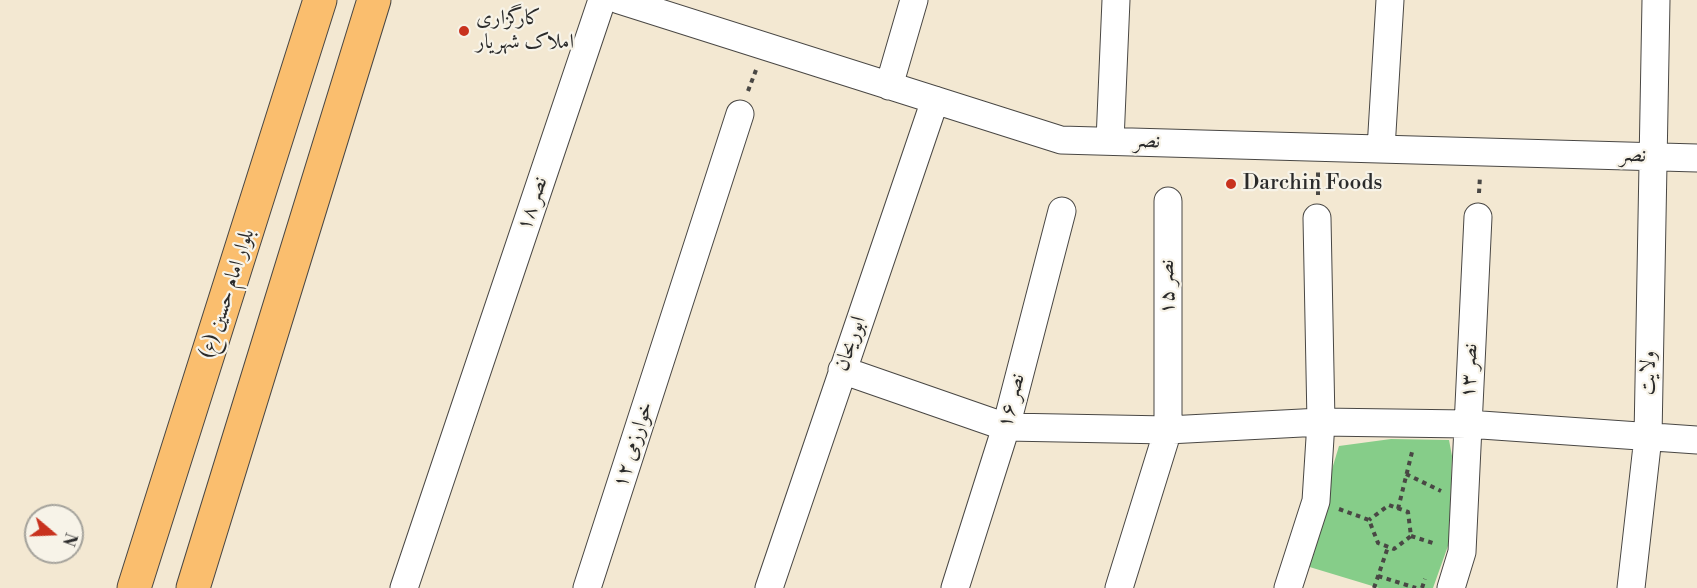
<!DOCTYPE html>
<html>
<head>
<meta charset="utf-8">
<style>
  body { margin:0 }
  #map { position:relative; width:1697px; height:588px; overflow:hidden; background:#f3e8d2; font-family:"Libre Bodoni",serif }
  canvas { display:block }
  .north { position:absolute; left:24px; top:504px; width:60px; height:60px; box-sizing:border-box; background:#f7f3e8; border:2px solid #a5a39c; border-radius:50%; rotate:109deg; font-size:16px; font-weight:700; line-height:24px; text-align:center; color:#2b2b2b }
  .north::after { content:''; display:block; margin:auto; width:21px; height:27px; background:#c8321e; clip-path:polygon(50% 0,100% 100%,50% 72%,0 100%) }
</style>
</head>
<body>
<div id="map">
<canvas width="1697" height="588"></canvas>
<div class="north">N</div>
</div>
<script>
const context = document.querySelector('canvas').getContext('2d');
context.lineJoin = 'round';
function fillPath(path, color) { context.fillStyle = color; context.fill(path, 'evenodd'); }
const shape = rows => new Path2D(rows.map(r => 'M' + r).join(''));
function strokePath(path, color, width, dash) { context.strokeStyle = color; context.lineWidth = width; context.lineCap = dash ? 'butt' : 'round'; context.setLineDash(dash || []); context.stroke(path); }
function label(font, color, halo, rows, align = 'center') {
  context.font = font + ' "Libre Bodoni",Amiri,serif'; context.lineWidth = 4.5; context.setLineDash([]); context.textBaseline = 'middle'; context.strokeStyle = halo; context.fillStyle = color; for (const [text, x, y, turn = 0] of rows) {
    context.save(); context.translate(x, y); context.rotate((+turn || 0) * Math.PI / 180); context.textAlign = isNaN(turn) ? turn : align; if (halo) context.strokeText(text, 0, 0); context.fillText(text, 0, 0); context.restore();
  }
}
fillPath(shape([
  [1391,439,1449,440,1452,456,1449,543,1433,588,1379,588,1303,565,1339,446]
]), '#86cd89');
const minor = shape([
  [619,0,1061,140,1697,158],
  [889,86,914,0],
  [1110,141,1116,0],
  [1381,149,1390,0],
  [842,370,1006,427,1168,430,1321,422,1467,424,1697,440],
  [404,588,602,0],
  [587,588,740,114],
  [769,588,935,100],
  [955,588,1006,427,1062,211],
  [1119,588,1168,430,1168,201],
  [1288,588,1316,501,1321,422,1317,218],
  [1451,588,1462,552,1478,217],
  [1631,588,1648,437,1656,0]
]);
const major = shape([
  [134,588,320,0],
  [193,588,374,0]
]);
strokePath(minor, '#494744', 29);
strokePath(major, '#494744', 35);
strokePath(shape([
  [748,91,756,70],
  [1479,193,1480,176],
  [1318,195,1318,172],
  [1406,474,1441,491],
  [1339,509,1369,520,1378,543,1394,549,1411,536,1408,512,1389,505,1369,520],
  [1398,509,1413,448],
  [1411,536,1436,544],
  [1378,576,1416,588],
  [1374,588,1388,547],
  [1422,588,1425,579]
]), '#494744', 4, [4.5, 4.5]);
strokePath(minor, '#fff', 27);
strokePath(major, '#fabe6e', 33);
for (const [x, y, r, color] of [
  [464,31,6,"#c8321e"],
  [1231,184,6,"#c8321e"]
]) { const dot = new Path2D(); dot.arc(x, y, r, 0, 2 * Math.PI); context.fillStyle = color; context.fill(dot); strokePath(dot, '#f7f3e8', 2); }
label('21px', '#2b2b2b', '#f7f3e8', [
  ["کارگزاری",476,19],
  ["املاک شهریار",476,43],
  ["Darchin Foods",1243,184]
], 'left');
label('21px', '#2b2b2b', '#f7f3e8', [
  ["نصر",1147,142,2],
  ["نصر",1633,156,2],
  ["نصر ۱۸",533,204,-71],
  ["نصر ۱۵",1168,287,-90],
  ["بلوار امام حسین (ع)",228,294,-72],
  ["ابوریحان",851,344,-71],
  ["نصر ۱۳",1470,371,-87],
  ["ولایت",1649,373,-89],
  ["نصر ۱۶",1012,401,-75],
  ["خوارزمی ۱۲",634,445,-72]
]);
</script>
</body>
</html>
